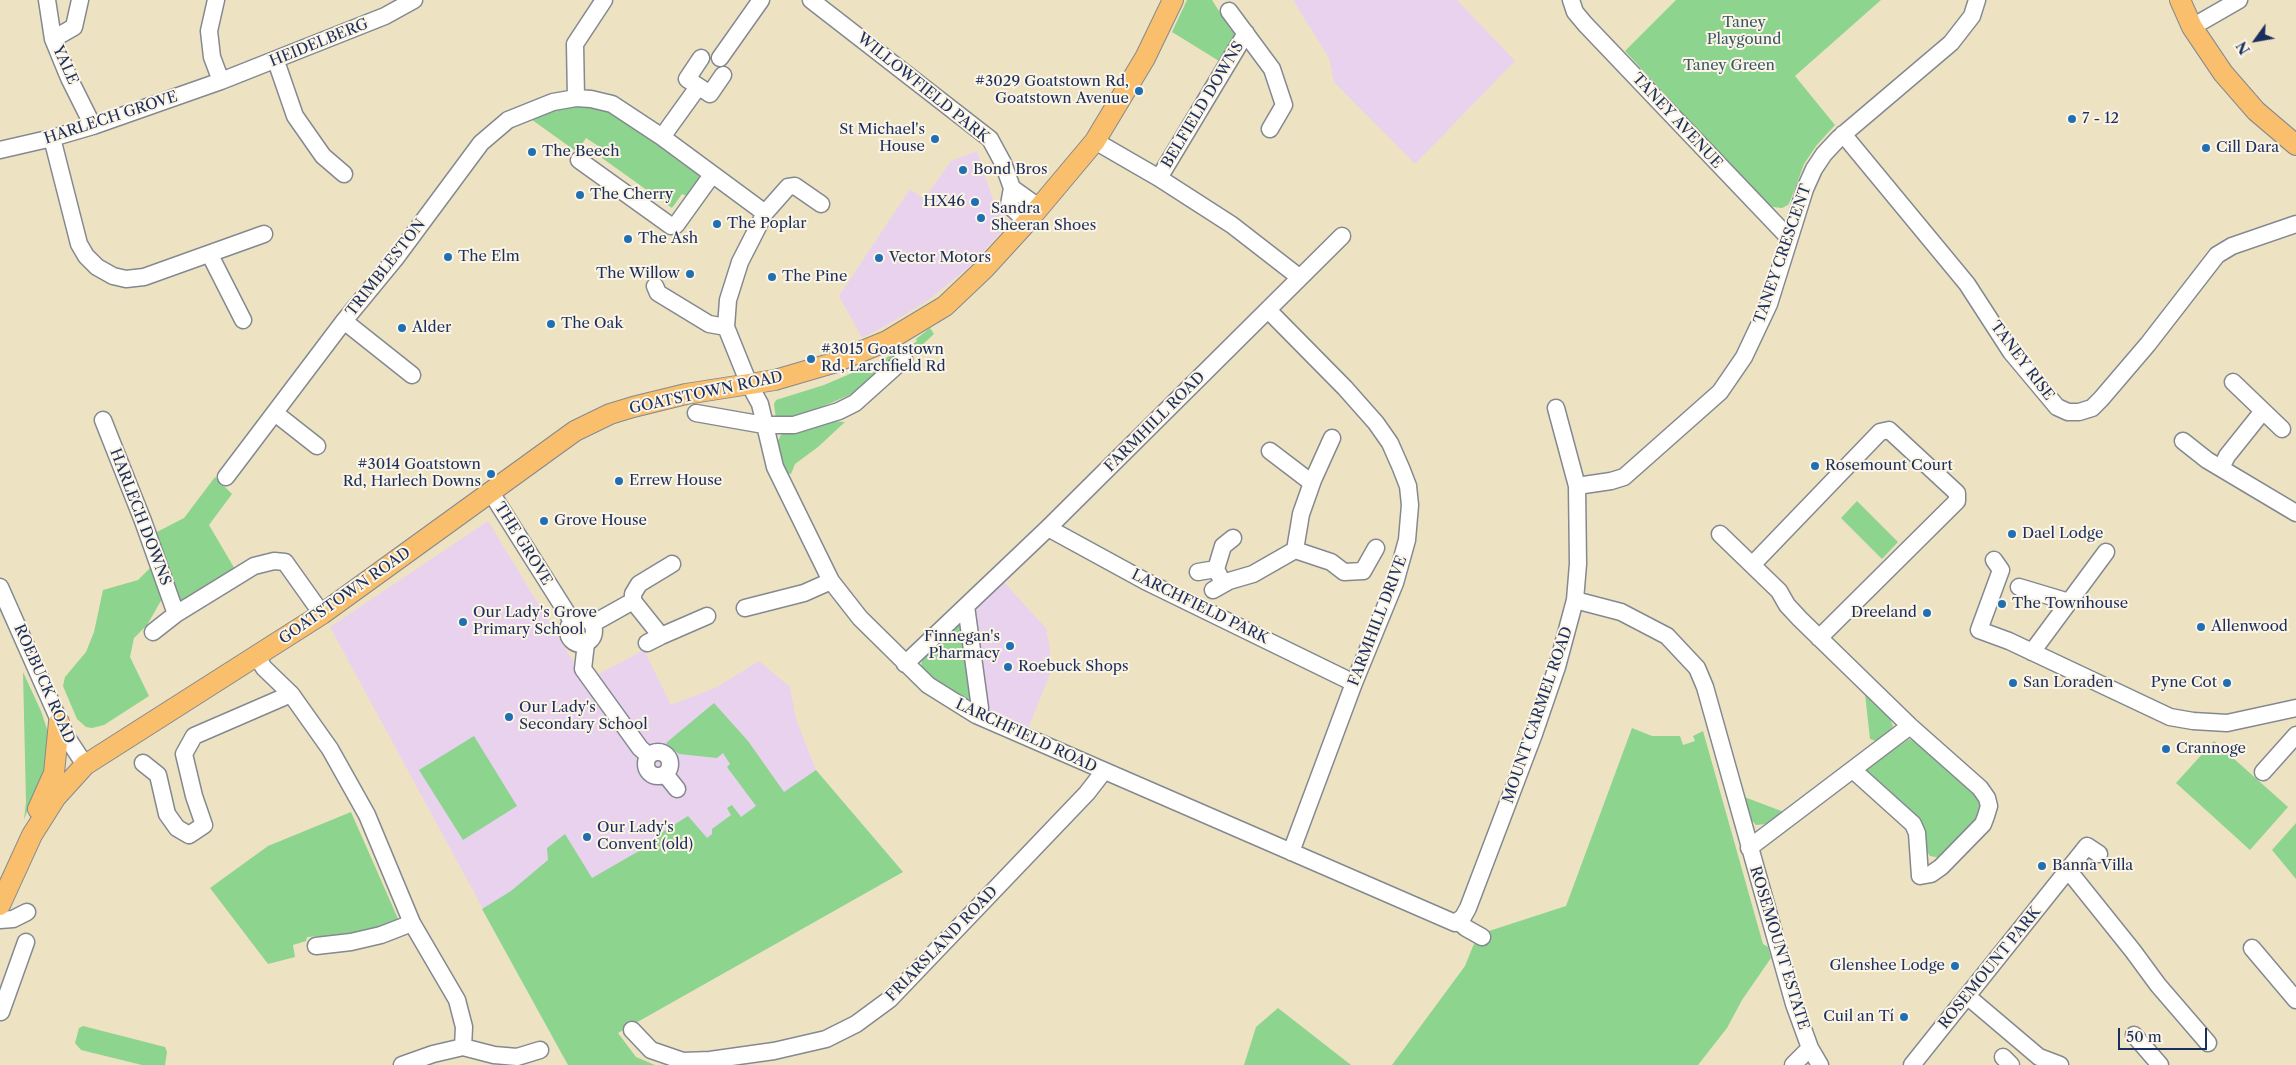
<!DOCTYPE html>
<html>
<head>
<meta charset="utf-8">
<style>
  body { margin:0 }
  #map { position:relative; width:2296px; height:1065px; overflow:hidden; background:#ede3c3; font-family:"Libre Caslon Text",serif }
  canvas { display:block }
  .north { position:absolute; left:2231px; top:15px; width:50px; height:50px; -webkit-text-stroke:4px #fcf5e5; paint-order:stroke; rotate:238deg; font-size:14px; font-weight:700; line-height:20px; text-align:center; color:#1b2f5e }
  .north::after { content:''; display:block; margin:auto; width:18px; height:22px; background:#1b2f5e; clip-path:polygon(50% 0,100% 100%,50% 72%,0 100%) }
  .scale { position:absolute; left:2118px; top:1028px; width:89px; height:22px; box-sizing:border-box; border:2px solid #1b2f5e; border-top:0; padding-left:6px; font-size:15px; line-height:18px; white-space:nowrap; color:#1b2f5e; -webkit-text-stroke:4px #fcf5e5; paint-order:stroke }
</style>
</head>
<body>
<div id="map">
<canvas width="2296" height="1065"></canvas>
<div class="north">N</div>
<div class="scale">50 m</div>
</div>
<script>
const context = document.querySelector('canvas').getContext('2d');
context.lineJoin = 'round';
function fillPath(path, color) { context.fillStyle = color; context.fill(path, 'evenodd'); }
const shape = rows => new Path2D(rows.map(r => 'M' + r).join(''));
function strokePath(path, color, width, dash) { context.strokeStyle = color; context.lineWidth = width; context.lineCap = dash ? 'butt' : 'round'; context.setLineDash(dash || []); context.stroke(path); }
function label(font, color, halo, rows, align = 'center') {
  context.font = font + ' "Libre Caslon Text",serif'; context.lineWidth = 4; context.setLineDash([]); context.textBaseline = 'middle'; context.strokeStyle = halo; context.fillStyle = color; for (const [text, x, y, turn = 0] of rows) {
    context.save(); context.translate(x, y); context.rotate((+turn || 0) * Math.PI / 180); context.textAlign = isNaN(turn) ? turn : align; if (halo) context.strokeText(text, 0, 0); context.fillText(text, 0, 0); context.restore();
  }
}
fillPath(shape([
  [1293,0,1457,0,1515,61,1415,164,1334,82,1329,58],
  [977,151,994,202,1005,215,1007,222,1002,231,969,267,927,301,892,322,862,338,839,296,910,189,924,199,951,161],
  [488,521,585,681,644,650,671,705,717,687,759,661,790,687,796,719,816,770,903,872,565,1060,330,627],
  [1000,578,1046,628,1049,644,1052,669,1027,731,992,716,987,710,974,604]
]), '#e8d2ee');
fillPath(shape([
  [1187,0,1212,0,1231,30,1237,30,1240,33,1219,61,1172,32],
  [1676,0,1881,0,1795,76,1835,125,1816,146,1804,164,1791,199,1788,205,1782,208,1773,207,1767,204,1625,51],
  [576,106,593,106,610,110,673,153,672,156,694,172,697,169,702,178,689,197,682,194,672,208,602,158,606,151,586,138,577,152,528,117],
  [930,328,934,334,910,356,861,390,805,414,776,419,774,404,776,400,824,385,878,362,913,344,917,341,916,339],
  [833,421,845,422,818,447,795,464,791,474,787,473,776,450,777,442,781,435,786,431],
  [215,477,232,494,209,525,236,571,181,601,177,599,151,535,184,518],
  [1857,501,1898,542,1882,559,1841,518],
  [150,568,162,599,147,625,134,638,130,657,149,696,104,725,92,728,86,727,77,719,63,686,65,677,86,652,94,632,103,590,138,580],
  [960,623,964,627,972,697,968,700,963,700,927,676,921,670,922,657,954,624],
  [23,672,41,711,49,735,46,768,33,794,24,820,26,802],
  [1865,694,1890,719,1893,726,1890,731,1876,741,1870,739],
  [714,703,748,741,784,792,816,770,903,872,618,1033,636,1057,655,1065,568,1065,482,909,511,891,548,860,547,848,565,834,592,878,646,847,661,833,688,816,707,838,712,834,712,829,731,815,727,808,732,805,741,817,756,806,727,767,730,764,723,753,717,758,679,754,666,743],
  [1632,728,1652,736,1680,736,1683,745,1695,741,1693,736,1703,731,1763,944,1768,947,1771,958,1742,1000,1727,1028,1698,1065,1392,1065,1465,966,1473,946,1483,929,1489,931,1566,906],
  [474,736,517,806,463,840,419,770],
  [1909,739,1916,742,1918,740,1978,795,1982,804,1976,822,1941,858,1930,856,1866,773,1866,768],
  [2214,741,2288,807,2250,850,2176,783],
  [1744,798,1747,798,1784,812,1767,824,1756,825,1747,815],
  [351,812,399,921,379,932,328,940,321,936,307,937,306,941,293,945,295,957,268,964,210,888,268,846],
  [2296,823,2296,879,2272,850],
  [1278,1008,1351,1065,1244,1065,1256,1027],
  [83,1026,165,1047,167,1052,165,1065,142,1065,81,1050,75,1043,79,1028]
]), '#8dd48f');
const minor = shape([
  [47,0,53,39,69,78,93,126],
  [216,0,209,31,212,57,221,81],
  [811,0,990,139,1003,163,1012,188,1040,208],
  [1571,0,1575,12,1585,24,1789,238],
  [1229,11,1272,69,1284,105,1270,129],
  [2192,27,2239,0],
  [53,39,74,27,80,0],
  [701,58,687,79,710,94,723,75],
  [720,58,761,0],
  [276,61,295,116,323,156,344,174],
  [576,98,575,44,604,0],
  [1843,134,1967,284,2011,352,2057,407,2068,412,2079,412,2092,408,2101,399,2148,344,2217,255,2232,246,2296,224],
  [662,137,698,87],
  [52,138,79,244,86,256,97,267,113,276,126,279,144,277,264,234],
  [1095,141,1159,178,1232,225,1299,277],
  [0,150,52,138,93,126,221,81,385,16,414,0],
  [579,160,671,226,676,225,712,175],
  [1159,178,1246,33],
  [1012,188,1009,205,1027,222],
  [821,204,795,186,788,187,765,213,740,262,728,300,726,327,749,384,760,404,775,467,831,581,860,618,928,685,976,715,1455,923,1463,917,1468,908,1534,734,1557,667,1575,600,1578,564,1577,486,1556,408],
  [210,255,243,320],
  [655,286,658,293,709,324,726,327],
  [1269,311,1345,388,1376,423,1390,443,1401,468,1408,486,1410,505,1407,540,1395,583,1354,683,1291,852],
  [344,321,412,375],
  [2233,382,2282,429],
  [275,413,317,446],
  [696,413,764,425,794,425,839,411,855,403,904,359],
  [103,420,143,521,176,614],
  [2183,441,2207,460,2296,513],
  [1270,451,1312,483],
  [2221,468,2227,456,2263,411],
  [226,477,344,321,395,259,481,143,508,120,553,102,576,98,591,99,612,104,662,137,765,213],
  [1577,486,1611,481,1624,477,1720,392,1744,357,1769,304,1805,189,1814,169,1824,154,1839,138,1951,43,1972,16,1977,0],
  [490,491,572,621],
  [1048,528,1145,581,1354,683],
  [1720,534,1779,591,1787,605,1800,619,1910,726,1980,788,1987,798,1989,806,1986,816,1983,824,1941,867,1931,874,1920,876,1917,833,1913,824,1853,770],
  [1295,550,1331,562,1344,572,1363,571,1376,548],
  [1994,560,2001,570,1979,630,2009,641,2170,717,2193,721,2227,723,2296,708],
  [1752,565,1880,432,1889,430,1957,493,1957,501,1819,638],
  [1216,569,1223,546,1233,538],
  [1198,572,1216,569,1220,577],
  [0,587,66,736,85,765],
  [2019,587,2069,602],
  [1213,590,1229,581,1253,574,1295,550,1301,514,1313,480,1332,438],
  [1575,600,1621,612,1667,636,1697,668,1705,687,1794,1004,1810,1048,1820,1065],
  [633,601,661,636,707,616],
  [966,606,980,708,976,715],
  [745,608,804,593,831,581],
  '568 631a13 13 0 1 1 26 0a13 13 0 1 1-26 0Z',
  [592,624,633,601,633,594,639,584,672,564],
  [153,632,176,614,254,566,274,561,285,562,322,614],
  [586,643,583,669,640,748,649,756],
  [647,643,661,636],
  [2032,652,2106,552],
  [257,657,264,668,291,694,330,749,367,815,412,923,457,1000,464,1027,463,1047],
  [905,664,1048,528,1342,236],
  '646 764a12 12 0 1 1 24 0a12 12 0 1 1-24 0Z',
  [143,763,158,775,167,814,177,828,189,835,204,825,194,796,184,754,194,736,291,694],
  [2263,772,2296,735],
  [665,774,677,789],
  [1749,848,1910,726],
  [2068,870,2133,951,2158,985,2208,1043],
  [0,920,13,919,27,912],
  [1458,921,1466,928,1482,937],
  [316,946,351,942,381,935,412,923],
  [2252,948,2296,1000],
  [1967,996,2039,1057,2060,1065],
  [1,1012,26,942],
  [632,1030,651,1050,683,1061,710,1060,774,1051,826,1039,856,1024,890,999,1087,793,1104,771],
  [2134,1035,2160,1065],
  [2003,1057,2011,1065],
  [402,1065,433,1054,463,1047,494,1055,517,1057,540,1050],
  [1793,1065,1810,1048],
  [1912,1065,2087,846,2099,854]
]);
const major = shape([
  [2180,0,2192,27,2223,73,2256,111,2296,145],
  [38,809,54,773,59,722],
  [0,905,32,835,56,797,85,765,322,614,575,431,610,414,633,407,686,394,775,380,833,363,887,341,945,306,984,269,1027,222,1095,141,1145,58,1173,0]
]);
strokePath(minor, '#848990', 19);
strokePath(major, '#848990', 22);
strokePath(minor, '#fff', 16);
strokePath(major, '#f9bf6d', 20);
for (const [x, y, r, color] of [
  [1139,91,5,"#1f6fb2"],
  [2072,119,5,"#1f6fb2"],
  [935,139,5,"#1f6fb2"],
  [2206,148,5,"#1f6fb2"],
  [532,152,5,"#1f6fb2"],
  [963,170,5,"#1f6fb2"],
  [580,195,5,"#1f6fb2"],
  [975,202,5,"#1f6fb2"],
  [981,218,5,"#1f6fb2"],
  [717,224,5,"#1f6fb2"],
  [628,239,5,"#1f6fb2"],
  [448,257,5,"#1f6fb2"],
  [879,258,5,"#1f6fb2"],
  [690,274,5,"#1f6fb2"],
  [772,277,5,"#1f6fb2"],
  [551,324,5,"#1f6fb2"],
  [402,328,5,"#1f6fb2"],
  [811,359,5,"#1f6fb2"],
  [1815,466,5,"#1f6fb2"],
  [491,474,5,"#1f6fb2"],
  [619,481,5,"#1f6fb2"],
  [544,521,5,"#1f6fb2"],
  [2012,534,5,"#1f6fb2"],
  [2002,604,5,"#1f6fb2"],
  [1927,613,5,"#1f6fb2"],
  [463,622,5,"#1f6fb2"],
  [2201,627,5,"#1f6fb2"],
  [1010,646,5,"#1f6fb2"],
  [1008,667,5,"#1f6fb2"],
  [2013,683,5,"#1f6fb2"],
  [2227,683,5,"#1f6fb2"],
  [509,717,5,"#1f6fb2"],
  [2166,749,5,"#1f6fb2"],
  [587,837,5,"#1f6fb2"],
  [2042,866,5,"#1f6fb2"],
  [1955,966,5,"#1f6fb2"],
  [1904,1017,5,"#1f6fb2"]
]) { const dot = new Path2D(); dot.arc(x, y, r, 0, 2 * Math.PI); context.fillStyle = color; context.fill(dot); strokePath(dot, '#fcf5e5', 2); }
label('15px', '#38586a', '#fcf5e5', [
  ["Taney",1744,23],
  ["Playgound",1744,40],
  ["Taney Green",1729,66]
]);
label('15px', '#1b2f5e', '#fcf5e5', [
  ["HEIDELBERG",319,43,-22],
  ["YALE",65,65,66],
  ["WILLOWFIELD PARK",923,88,39],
  ["BELFIELD DOWNS",1203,105,-59],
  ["HARLECH GROVE",111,118,-18],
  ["TANEY AVENUE",1677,121,47],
  ["TANEY CRESCENT",1783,254,-71],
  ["TRIMBLESTON",386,268,-52],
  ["TANEY RISE",2022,361,53],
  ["GOATSTOWN ROAD",706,393,-12],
  ["FARMHILL ROAD",1155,422,-45],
  ["HARLECH DOWNS",140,517,69],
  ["THE GROVE",523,544,58],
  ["GOATSTOWN ROAD",345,596,-35],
  ["LARCHFIELD PARK",1200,607,26],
  ["FARMHILL DRIVE",1378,621,-69],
  ["ROEBUCK ROAD",44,684,66],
  ["MOUNT CARMEL ROAD",1538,715,-71],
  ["LARCHFIELD ROAD",1026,736,25],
  ["FRIARSLAND ROAD",942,944,-46],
  ["ROSEMOUNT ESTATE",1779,948,73],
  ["ROSEMOUNT PARK",1990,968,-51]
]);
label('15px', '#1b2f5e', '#fcf5e5', [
  ["#3029 Goatstown Rd,",1129,82,"right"],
  ["Goatstown Avenue",1129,99,"right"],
  ["7 - 12",2082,119],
  ["St Michael's",925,130,"right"],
  ["House",925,147,"right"],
  ["Cill Dara",2216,148],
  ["The Beech",542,152],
  ["Bond Bros",973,170],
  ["The Cherry",590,195],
  ["HX46",965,202,"right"],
  ["Sandra",991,209],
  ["Sheeran Shoes",991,226],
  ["The Poplar",727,224],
  ["The Ash",638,239],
  ["The Elm",458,257],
  ["Vector Motors",889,258],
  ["The Willow",680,274,"right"],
  ["The Pine",782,277],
  ["The Oak",561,324],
  ["Alder",412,328],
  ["#3015 Goatstown",821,350],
  ["Rd, Larchfield Rd",821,367],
  ["#3014 Goatstown",481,465,"right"],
  ["Rd, Harlech Downs",481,482,"right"],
  ["Rosemount Court",1825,466],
  ["Errew House",629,481],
  ["Grove House",554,521],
  ["Dael Lodge",2022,534],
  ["The Townhouse",2012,604],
  ["Our Lady's Grove",473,613],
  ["Primary School",473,630],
  ["Dreeland",1917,613,"right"],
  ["Allenwood",2211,627],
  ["Finnegan's",1000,637,"right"],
  ["Pharmacy",1000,654,"right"],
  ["Roebuck Shops",1018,667],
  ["San Loraden",2023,683],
  ["Pyne Cot",2217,683,"right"],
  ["Our Lady's",519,708],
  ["Secondary School",519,725],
  ["Crannoge",2176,749],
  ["Our Lady's",597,828],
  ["Convent (old)",597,845],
  ["Banna Villa",2052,866],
  ["Glenshee Lodge",1945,966,"right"],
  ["Cuil an Tí",1894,1017,"right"]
], 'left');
</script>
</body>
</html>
